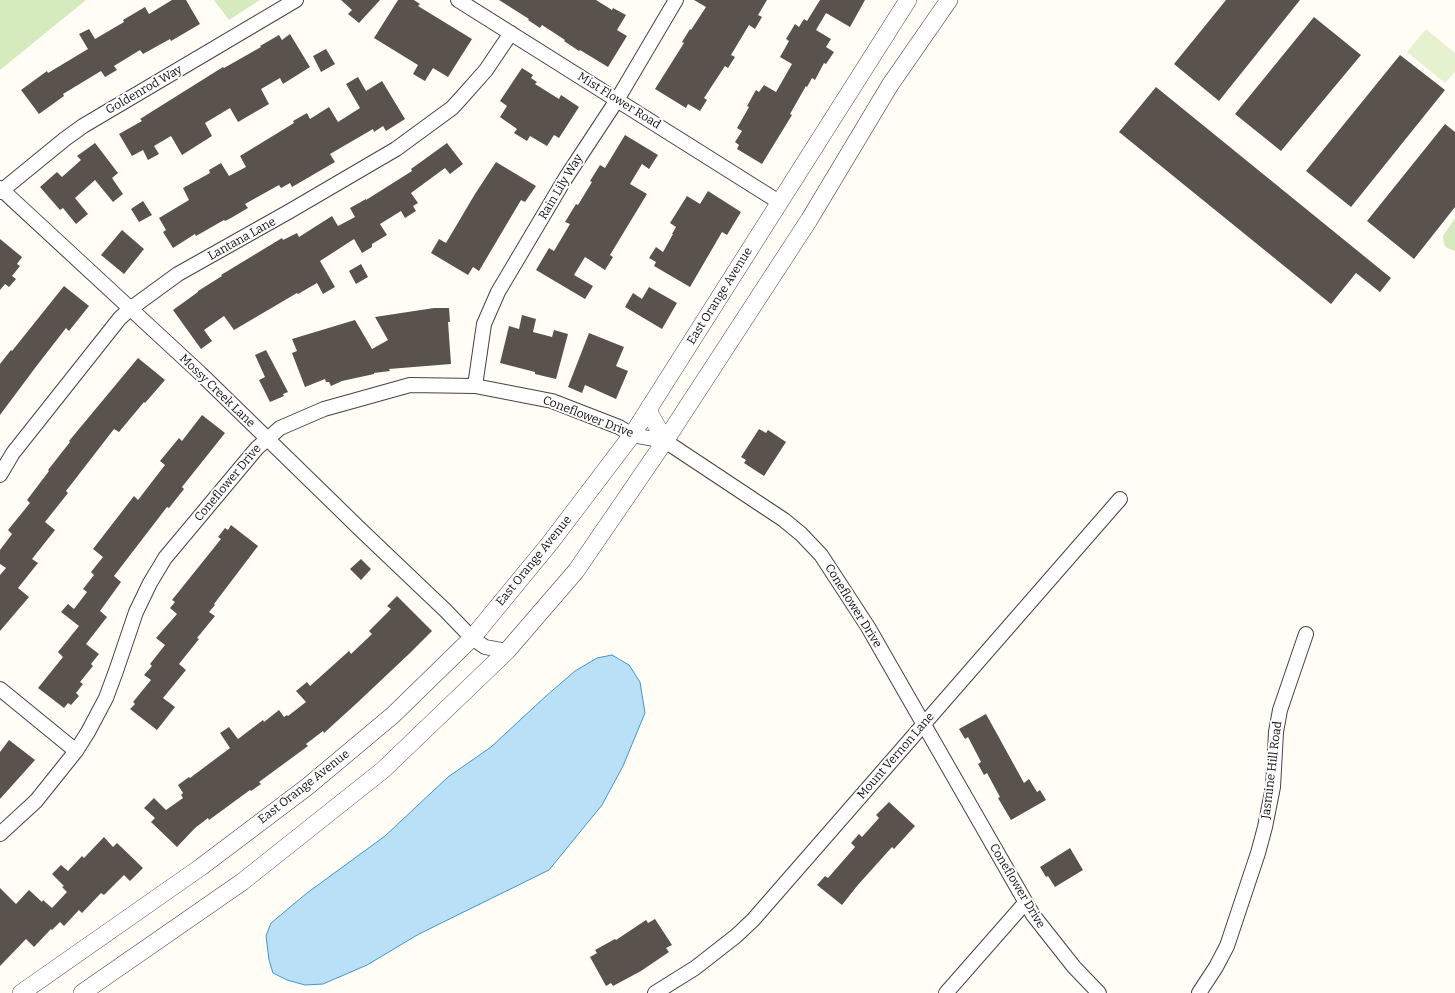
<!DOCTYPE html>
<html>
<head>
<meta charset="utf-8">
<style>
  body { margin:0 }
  canvas { display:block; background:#fffdf5 }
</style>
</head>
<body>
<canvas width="1455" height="993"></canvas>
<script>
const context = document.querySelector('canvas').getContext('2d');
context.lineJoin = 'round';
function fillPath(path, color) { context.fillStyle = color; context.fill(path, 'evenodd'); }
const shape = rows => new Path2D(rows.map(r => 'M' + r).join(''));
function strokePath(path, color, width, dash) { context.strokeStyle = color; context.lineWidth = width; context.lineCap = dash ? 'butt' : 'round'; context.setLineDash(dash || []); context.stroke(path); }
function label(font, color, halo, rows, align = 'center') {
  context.font = font + ' Bitter,serif'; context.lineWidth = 4; context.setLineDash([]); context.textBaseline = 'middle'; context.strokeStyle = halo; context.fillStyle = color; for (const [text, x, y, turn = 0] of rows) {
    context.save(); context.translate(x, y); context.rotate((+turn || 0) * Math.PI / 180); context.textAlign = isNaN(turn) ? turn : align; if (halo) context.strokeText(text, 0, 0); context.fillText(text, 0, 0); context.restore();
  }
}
fillPath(shape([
  [0,0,86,0,0,70],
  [214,0,260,0,229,20],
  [1455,218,1455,251,1447,248,1444,244,1443,236]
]), '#d5ebbd');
fillPath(shape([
  [1426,29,1455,53,1455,72,1445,83,1407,52]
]), '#e6f2cf');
const water = shape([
  [612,655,629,665,640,682,645,713,623,766,602,805,549,870,419,934,367,965,323,984,305,985,287,980,273,973,269,960,266,936,271,923,307,893,385,836,448,777,491,747,546,696,575,671,597,658,612,655]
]);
fillPath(water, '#b9e0f7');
strokePath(water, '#3f96cf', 1);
fillPath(shape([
  [172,0,186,0,200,24,171,41,170,39,143,54,140,50,114,66,117,70,105,77,101,71,63,94,64,96,39,114,21,90,47,71,48,73,88,49,79,34,89,29,95,39,124,22,123,20,145,7,149,14],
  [341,0,380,0,359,23,348,14,352,10],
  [398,0,414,0,420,4,418,6,472,39,448,77,433,68,425,81,413,74,418,65,374,38],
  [499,0,596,0,612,10,613,8,626,15,617,30,627,36,608,67,580,50,579,51,564,41,565,40,542,25,540,28,528,20,529,19],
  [694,0,767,0,758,15,762,17,755,29,749,25,731,55,735,57,728,68,725,66,704,98,707,100,700,111,688,104,686,108,655,89,684,43,682,42,690,29,691,30,706,7],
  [820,0,865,0,850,27,826,13,816,30,831,39,826,47,834,52,826,64,824,63,815,80,812,78,807,87,806,86,790,114,792,115,762,164,737,149,739,145,735,142,742,131,737,128,749,107,747,106,756,90,759,92,764,85,776,92,792,64,780,57,789,41,786,39,795,24,799,27,804,19,807,21],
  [1226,0,1300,0,1219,101,1174,64],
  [1314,17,1361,55,1281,151,1235,114],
  [290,34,310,67,283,84,280,78,261,89,269,104,238,122,230,108,205,123,212,136,182,155,171,136,154,146,159,154,148,160,143,150,132,156,119,134,142,121,140,119,223,67,224,68,261,47,260,46,279,35,282,40],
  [326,49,335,64,321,72,313,56],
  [1400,55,1445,90,1351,207,1306,171],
  [522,68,533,75,531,78,537,82,535,84,559,99,561,95,579,107,559,138,554,135,547,146,530,136,527,141,514,133,517,129,500,117,507,106,500,101],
  [358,77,366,91,382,81,405,119,386,131,383,126,374,132,373,129,330,154,335,162,292,187,290,183,281,188,279,185,245,204,248,208,231,218,225,221,224,220,196,236,195,234,173,248,163,232,166,230,159,218,189,200,183,188,210,173,209,170,221,163,229,176,246,167,240,156,294,123,293,121,307,113,310,119,329,107,338,122,360,108,346,84],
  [1156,87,1391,278,1380,292,1356,273,1331,304,1119,132],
  [1445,124,1455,132,1455,207,1414,259,1367,221],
  [625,135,658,155,649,169,642,164,630,184,647,194,610,255,613,257,605,270,585,257,574,275,593,286,585,299,536,270,549,248,554,251,570,224,565,222,576,204,578,205,592,182,590,181,600,165,605,168],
  [95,143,118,173,112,178,123,194,113,202,95,180,75,198,88,214,76,224,63,208,60,210,40,187,57,172,62,177,81,160,77,156],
  [447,143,463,164,450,174,445,168,411,193,418,203,413,206,416,211,405,218,401,211,380,224,387,235,372,244,372,247,362,253,354,239,320,261,335,287,323,294,317,283,298,294,297,293,234,330,224,316,204,330,212,341,201,349,173,310,198,292,198,291,222,276,221,275,282,238,283,240,297,233,299,237,332,216,338,226,355,217,350,208,366,199,366,200,412,171,411,169],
  [496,162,536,186,525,202,521,200,479,271,473,267,468,275,431,253,439,239,446,243,475,194],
  [708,191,741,212,727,235,722,232,690,287,654,266,656,262,649,258,656,247,663,252,673,234,672,234,676,227,670,223,687,196,700,204],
  [143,201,152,215,139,222,131,209],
  [122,230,144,249,124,274,101,255],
  [0,239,22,257,17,264,20,266,12,276,16,279,9,287,5,284,0,290],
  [361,264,368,277,356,284,349,271],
  [64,286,89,306,69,331,66,328,35,368,0,415,0,364,11,350,12,351],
  [649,287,677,303,662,329,625,307,633,293,642,299],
  [434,308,449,308,450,322,448,322,451,364,389,369,390,371,374,373,374,374,342,381,331,386,329,382,326,382,325,379,305,387,292,353,297,351,292,339,355,320,372,349,388,340,375,317],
  [522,315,536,319,533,332,552,337,554,330,568,334,556,379,535,374,535,372,500,363,509,326,519,329],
  [589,333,624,347,616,366,628,371,616,399,585,385,582,393,568,387],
  [266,350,288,392,283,394,284,396,270,402,259,380,265,377,255,355],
  [138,358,165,380,145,403,144,402,119,432,114,429,66,491,68,493,45,522,55,530,32,559,38,563,18,588,29,597,0,631,0,575,6,568,0,564,0,550,12,534,8,530,30,503,27,500,49,471,48,470,70,442,69,441],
  [202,415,225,433,182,487,184,489,169,508,167,507,114,576,121,582,100,611,107,617,86,644,99,654,91,664,93,666,80,682,83,684,76,693,79,696,71,705,68,703,64,708,38,688,63,657,58,652,79,626,61,612,68,604,74,609,87,592,83,589,94,575,91,572,103,557,93,549,134,496,138,500,165,465,160,461,179,438,182,441],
  [759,429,766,433,768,430,786,442,764,476,744,463,746,460,741,457],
  [231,525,258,546,214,604,215,605,209,612,215,616,197,638,199,639,179,664,186,670,163,698,175,707,157,730,130,709,135,704,133,702,151,680,144,675,152,666,150,664,165,645,156,638,177,614,170,608,175,602,172,600,221,539,218,537,225,528,228,530],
  [361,559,371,569,361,580,350,569],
  [397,596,432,631,410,653,357,703,324,733,323,731,306,744,308,746,259,782,261,784,251,791,250,790,209,820,208,818,195,828,177,847,151,822,155,818,144,808,154,798,166,810,183,798,181,795,183,793,178,785,189,777,190,778,230,748,220,733,229,727,238,739,263,720,264,722,279,710,284,717,287,715,288,716,306,702,296,691,307,682,310,686,349,651,351,654,372,634,369,631,391,609,387,606],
  [986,714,1024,783,1029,779,1037,792,1040,790,1046,800,1011,820,998,798,1000,797,987,773,984,775,978,764,981,762,968,737,965,739,959,729],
  [9,740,35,760,0,799,0,752],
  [889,802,915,826,894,849,892,847,857,886,842,905,817,885,825,876,828,878,855,847,851,843,859,834,862,837,879,818,876,815],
  [104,837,113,847,117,843,143,868,130,881,124,875,104,895,101,893,82,913,79,910,64,926,60,922,52,930,51,929,34,947,26,939,0,966,0,888,16,904,29,890,42,902,43,900,52,908,67,892,62,887,64,886,52,874,61,865,68,871,82,856,84,858],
  [1070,848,1083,870,1055,887,1048,876,1046,877,1040,867],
  [655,919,672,945,666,948,669,952,641,971,613,986,611,983,606,986,590,957,597,953,595,950,615,939,616,940,646,920,648,923]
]), '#5a524d');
const minor = shape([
  [458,0,779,202],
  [0,188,200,373,362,531,445,610,472,638,485,647,507,651],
  [0,192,65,139,83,126,296,0],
  [475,386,484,324,498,292,565,179,617,100,676,0],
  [0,475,13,453,120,318,130,309,178,274,290,211,396,149,452,108,463,96,486,70,511,33],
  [0,689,76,751],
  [0,834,36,801,76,751,88,732,106,698,116,671,136,612,150,583,165,558,257,448,280,428,324,409,410,385,475,386,552,401,619,427,632,435,665,441,784,520,801,534,821,555,868,627,1033,915,1074,967,1099,993],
  [655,993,695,968,736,936,753,920,1120,499],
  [946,993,1025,903],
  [1199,993,1216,967,1227,946,1258,853,1265,827,1273,787,1276,732,1280,710,1306,634]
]);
const tertiary = shape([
  [650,406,650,414,665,441],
  [21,993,201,867,307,787,393,715,472,638,550,543,632,435,908,0],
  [82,993,242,882,383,770,507,651,576,571,665,441,809,220,890,85,949,0]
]);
strokePath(minor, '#444', 16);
strokePath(tertiary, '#444', 18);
strokePath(minor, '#fff', 14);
strokePath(tertiary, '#fff', 17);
label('12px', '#111', '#fff', [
  ["Goldenrod Way",144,90,-30],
  ["Mist Flower Road",619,101,32],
  ["Rain Lily Way",561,187,-59],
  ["Lantana Lane",242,239,-29],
  ["East Orange Avenue",720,296,-58],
  ["Mossy Creek Lane",217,391,44],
  ["Coneflower Drive",588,417,21],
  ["Coneflower Drive",228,483,-50],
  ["East Orange Avenue",534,561,-51],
  ["Coneflower Drive",853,606,58],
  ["Mount Vernon Lane",896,756,-49],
  ["Jasmine Hill Road",1272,770,-83],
  ["East Orange Avenue",304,787,-38],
  ["Coneflower Drive",1017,886,59]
]);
</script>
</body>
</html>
